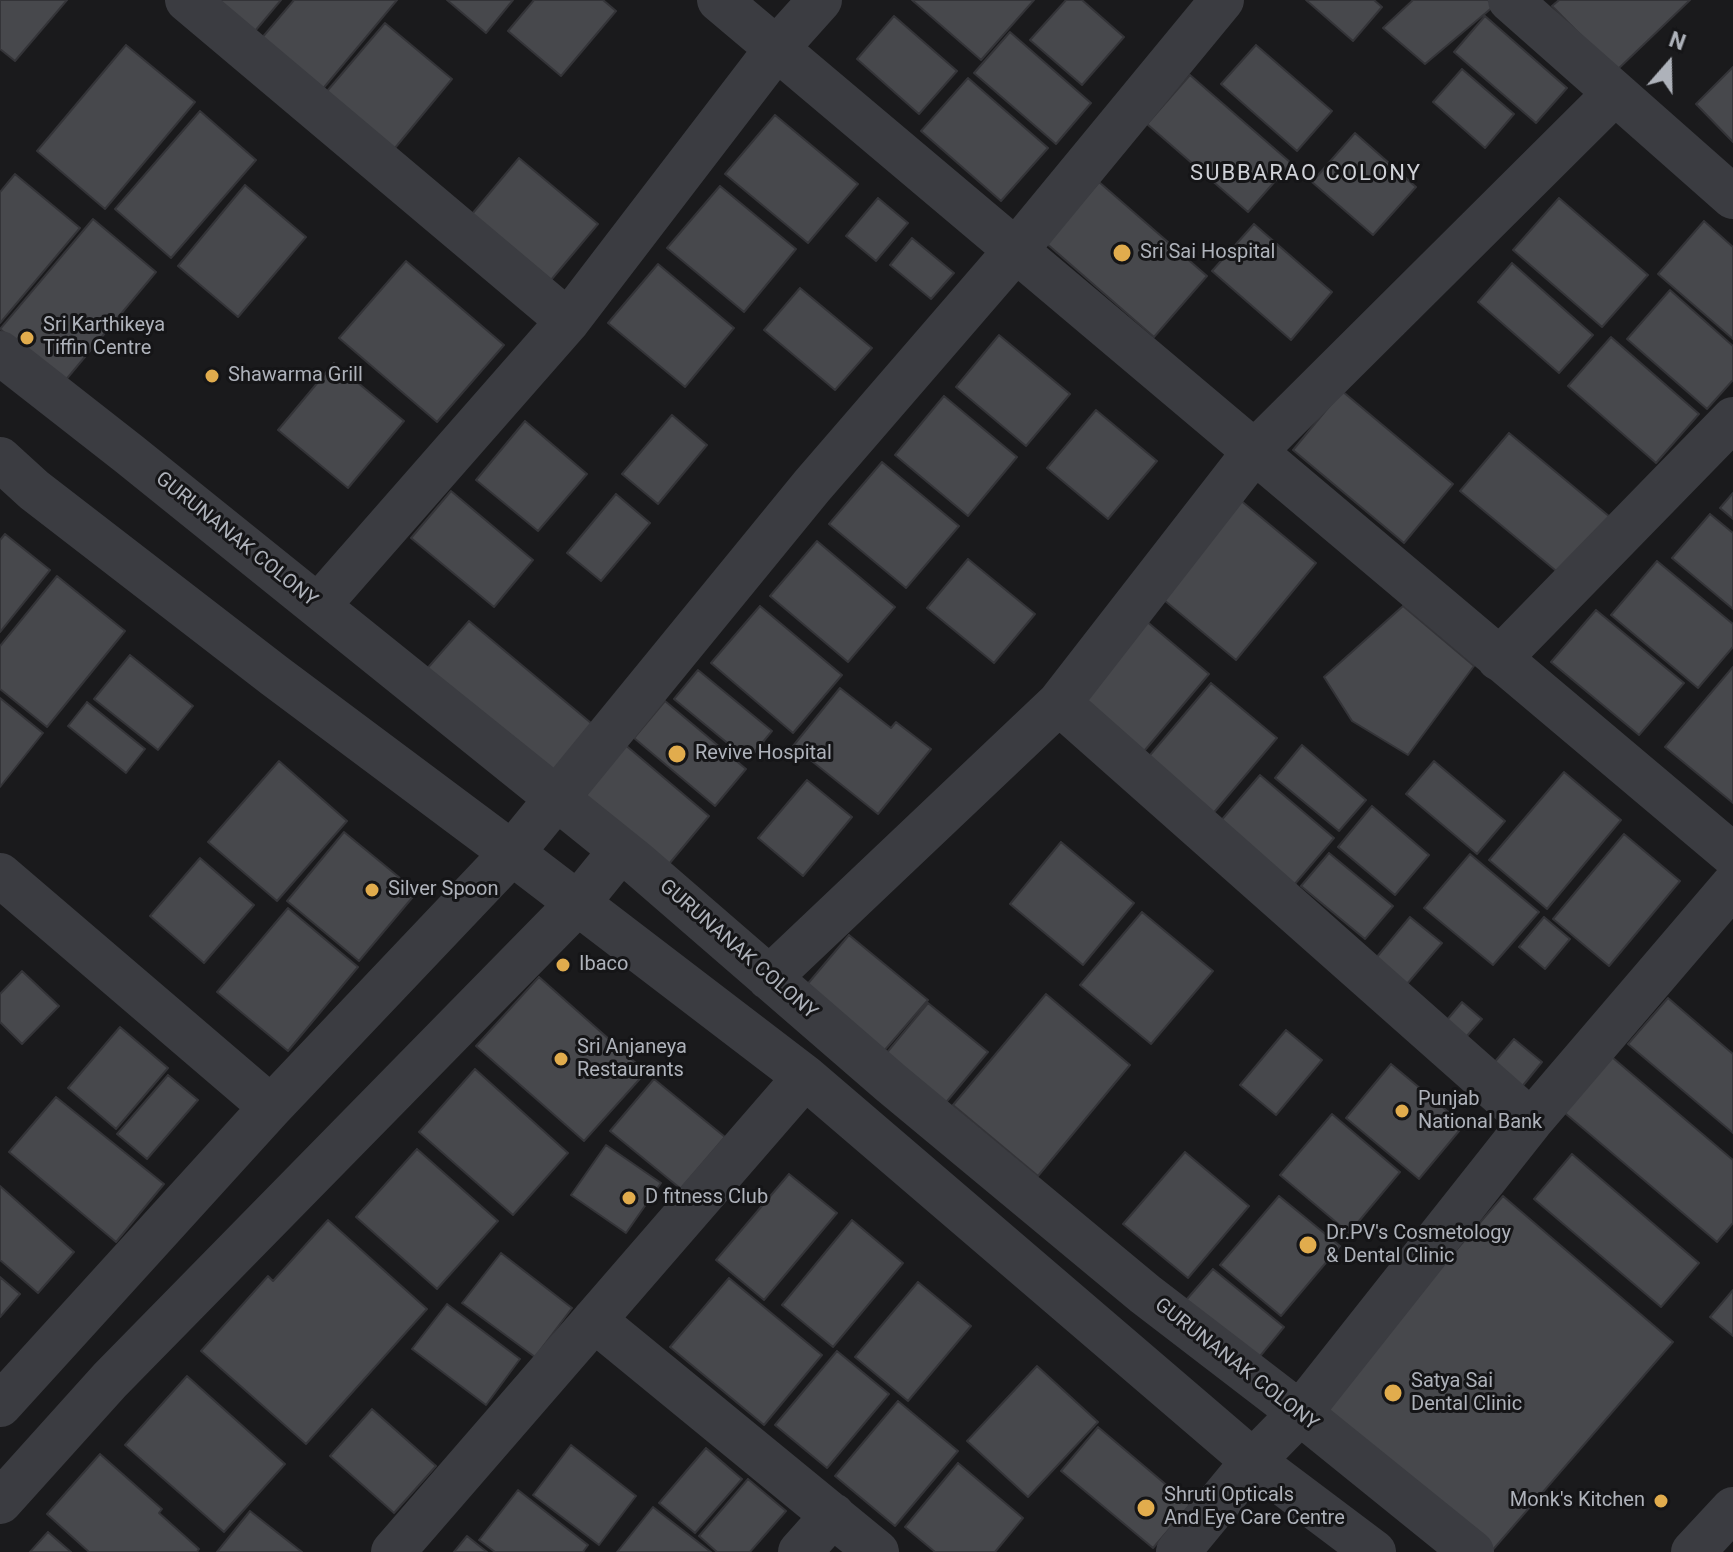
<!DOCTYPE html>
<html>
<head>
<meta charset="utf-8">
<style>
  body { margin:0 }
  #map { position:relative; width:1733px; height:1552px; overflow:hidden; background:#1a1a1c; font-family:Roboto,sans-serif }
  canvas { display:block }
  .north { position:absolute; left:1629px; top:24px; width:80px; height:80px; -webkit-text-stroke:6px #151517; paint-order:stroke; rotate:20deg; font-size:22px; font-weight:700; line-height:32px; text-align:center; color:#aeb2ba }
  .north::after { content:''; display:block; margin:auto; width:28px; height:36px; background:#aeb2ba; clip-path:polygon(50% 0,100% 100%,50% 72%,0 100%) }
</style>
</head>
<body>
<div id="map">
<canvas width="1733" height="1552"></canvas>
<div class="north">N</div>
</div>
<script>
const context = document.querySelector('canvas').getContext('2d');
context.lineJoin = 'round';
function fillPath(path, color) { context.fillStyle = color; context.fill(path, 'evenodd'); }
const shape = rows => new Path2D(rows.map(r => 'M' + r).join(''));
function strokePath(path, color, width, dash) { context.strokeStyle = color; context.lineWidth = width; context.lineCap = dash ? 'butt' : 'round'; context.setLineDash(dash || []); context.stroke(path); }
function label(font, color, halo, rows, align = 'center') {
  context.font = font + ' Roboto,sans-serif'; context.lineWidth = 6; context.setLineDash([]); context.textBaseline = 'middle'; context.strokeStyle = halo; context.fillStyle = color; for (const [text, x, y, turn = 0] of rows) {
    context.save(); context.translate(x, y); context.rotate((+turn || 0) * Math.PI / 180); context.textAlign = isNaN(turn) ? turn : align; if (halo) context.strokeText(text, 0, 0); context.fillText(text, 0, 0); context.restore();
  }
}
const building = shape([
  [0,0,67,0,15,61,0,49,0,0],
  [206,0,281,0,250,37,206,0],
  [294,0,397,0,316,97,255,46,294,0],
  [447,0,513,0,486,33,447,0],
  [534,0,603,0,616,11,561,76,508,31,534,0],
  [912,0,1034,0,981,60,912,0],
  [1066,0,1082,0,1124,37,1082,85,1030,40,1066,0],
  [1306,0,1374,0,1382,7,1353,41,1306,0],
  [1413,0,1488,0,1494,6,1425,64,1383,28,1413,0],
  [1559,0,1690,0,1616,71,1552,6,1559,0],
  [894,16,957,71,919,114,857,59,894,16],
  [1485,16,1567,88,1536,123,1454,52,1485,16],
  [385,23,452,79,390,154,322,97,385,23],
  [1010,32,1091,103,1056,144,974,73,1010,32],
  [126,45,195,102,105,209,37,151,126,45],
  [1256,45,1332,111,1297,151,1221,84,1256,45],
  [1733,67,1733,142,1696,104,1733,67],
  [1462,69,1514,114,1485,148,1433,102,1462,69],
  [1190,75,1291,163,1248,212,1147,124,1190,75],
  [968,78,1048,148,1001,201,921,131,968,78],
  [200,111,256,160,171,258,115,209,200,111],
  [775,115,858,184,808,243,725,174,775,115],
  [1355,133,1416,187,1373,235,1312,182,1355,133],
  [519,158,598,224,551,280,472,214,519,158],
  [15,174,80,228,0,323,0,192,15,174],
  [1099,182,1207,276,1154,337,1046,243,1099,182],
  [245,185,306,237,238,317,178,266,245,185],
  [720,186,796,249,744,312,667,248,720,186],
  [878,198,908,223,876,261,846,236,878,198],
  [1559,198,1648,275,1602,327,1513,250,1559,198],
  [93,219,156,272,64,382,0,329,93,219],
  [1704,221,1733,247,1733,339,1658,274,1704,221],
  [1254,224,1332,292,1291,340,1212,271,1254,224],
  [912,238,954,273,931,299,890,265,912,238],
  [406,261,504,345,437,422,339,338,406,261],
  [1512,263,1593,335,1559,373,1478,302,1512,263],
  [658,264,734,328,685,387,608,323,658,264],
  [800,288,872,348,835,390,764,330,800,288],
  [1670,290,1733,346,1733,380,1707,409,1627,339,1670,290],
  [999,335,1070,394,1026,446,956,387,999,335],
  [1611,337,1699,414,1656,463,1568,386,1611,337],
  [334,363,404,421,348,488,278,430,334,363],
  [1342,391,1453,484,1404,543,1293,450,1342,391],
  [944,396,1017,457,968,516,895,455,944,396],
  [1096,410,1157,461,1108,519,1047,468,1096,410],
  [672,415,707,445,658,504,622,474,672,415],
  [525,421,587,474,538,531,476,480,525,421],
  [1509,433,1610,517,1561,575,1460,491,1509,433],
  [882,462,959,526,906,588,829,524,882,462],
  [451,491,533,560,494,607,411,538,451,491],
  [1733,493,1733,519,1720,508,1733,493],
  [616,494,650,523,601,581,567,553,616,494],
  [1239,499,1316,563,1236,660,1158,595,1239,499],
  [1710,514,1733,533,1733,609,1672,558,1710,514],
  [5,534,50,570,0,632,0,540,5,534],
  [817,541,895,607,848,662,770,596,817,541],
  [968,559,1035,614,994,663,927,608,968,559],
  [1657,561,1733,624,1733,647,1698,688,1611,615,1657,561],
  [57,576,125,631,47,727,0,689,0,646,57,576],
  [760,606,842,675,793,733,711,663,760,606],
  [1403,606,1474,666,1408,755,1352,721,1324,677,1403,606],
  [1596,610,1684,683,1639,735,1551,662,1596,610],
  [1145,620,1209,674,1140,756,1075,703,1145,620],
  [469,621,597,728,549,785,417,680,469,621],
  [130,655,193,706,158,750,94,699,130,655],
  [1733,667,1733,803,1665,747,1733,667],
  [698,670,772,731,748,760,674,699,698,670],
  [1211,683,1277,738,1211,816,1145,761,1211,683],
  [840,688,891,728,896,722,931,749,878,814,793,746,840,688],
  [0,698,43,733,0,787,0,698],
  [665,701,746,769,715,806,634,738,665,701],
  [87,702,145,749,126,773,68,726,87,702],
  [623,743,709,816,659,876,571,803,623,743],
  [1302,745,1366,800,1339,831,1275,778,1302,745],
  [279,761,347,821,277,901,208,842,279,761],
  [1434,761,1505,821,1477,854,1406,794,1434,761],
  [1564,772,1621,820,1547,909,1489,860,1564,772],
  [1260,775,1334,838,1294,885,1219,823,1260,775],
  [807,780,852,817,803,876,758,838,807,780],
  [1372,806,1429,855,1395,895,1338,847,1372,806],
  [344,832,417,892,359,961,287,901,344,832],
  [1624,834,1680,881,1609,966,1553,919,1624,834],
  [1061,842,1134,903,1083,965,1010,904,1061,842],
  [1329,853,1393,906,1365,939,1301,886,1329,853],
  [1470,854,1539,912,1493,965,1424,908,1470,854],
  [200,858,254,905,204,963,150,916,200,858],
  [288,908,358,967,288,1051,217,992,288,908],
  [1142,912,1213,971,1151,1044,1080,985,1142,912],
  [1410,917,1442,943,1407,984,1376,958,1410,917],
  [1544,917,1570,939,1545,969,1519,947,1544,917],
  [849,935,928,1000,883,1052,805,987,849,935],
  [22,971,59,1006,22,1044,0,1022,0,994,22,971],
  [539,977,646,1072,584,1141,476,1046,539,977],
  [1046,994,1130,1065,1038,1176,953,1105,1046,994],
  [1668,998,1733,1054,1733,1133,1628,1044,1668,998],
  [1462,1002,1482,1019,1466,1037,1446,1021,1462,1002],
  [928,1003,988,1052,943,1106,884,1056,928,1003],
  [120,1027,168,1068,116,1129,68,1088,120,1027],
  [1286,1030,1322,1060,1276,1115,1240,1085,1286,1030],
  [1514,1039,1542,1062,1521,1088,1493,1064,1514,1039],
  [1606,1052,1733,1160,1733,1223,1717,1242,1559,1108,1606,1052],
  [1391,1064,1464,1125,1419,1179,1346,1118,1391,1064],
  [475,1069,568,1153,513,1215,419,1132,475,1069],
  [168,1075,198,1100,147,1159,117,1134,168,1075],
  [654,1079,725,1137,681,1189,610,1131,654,1079],
  [56,1097,164,1184,116,1242,9,1152,56,1097],
  [1332,1114,1400,1172,1349,1233,1280,1175,1332,1114],
  [606,1145,661,1183,626,1233,571,1195,606,1145],
  [417,1149,498,1221,437,1289,356,1217,417,1149],
  [1185,1152,1249,1206,1188,1278,1123,1224,1185,1152],
  [1572,1154,1699,1263,1661,1307,1534,1199,1572,1154],
  [789,1174,837,1213,764,1300,716,1260,789,1174],
  [0,1186,74,1252,38,1293,0,1260,0,1186],
  [1279,1196,1340,1246,1281,1316,1220,1265,1279,1196],
  [1503,1196,1673,1342,1491,1552,1321,1406,1503,1196],
  [328,1220,427,1309,306,1444,201,1351,268,1276,273,1281,328,1220],
  [852,1220,903,1263,833,1347,782,1305,852,1220],
  [501,1253,572,1308,535,1357,462,1303,501,1253],
  [1213,1269,1284,1327,1252,1366,1180,1307,1213,1269],
  [0,1277,20,1294,0,1317,0,1277],
  [729,1278,822,1355,764,1425,670,1347,729,1278],
  [918,1282,971,1326,908,1401,855,1357,918,1282],
  [1733,1290,1733,1336,1710,1317,1733,1290],
  [447,1304,520,1359,486,1405,412,1349,447,1304],
  [837,1351,889,1394,827,1468,775,1425,837,1351],
  [1037,1366,1098,1422,1028,1497,967,1441,1037,1366],
  [187,1376,285,1464,224,1532,125,1445,187,1376],
  [898,1401,958,1451,895,1526,835,1476,898,1401],
  [372,1409,436,1466,394,1513,330,1456,372,1409],
  [1098,1427,1190,1505,1153,1548,1061,1471,1098,1427],
  [571,1445,636,1496,599,1545,533,1495,571,1445],
  [706,1448,742,1479,695,1533,659,1503,706,1448],
  [100,1454,162,1509,159,1513,199,1549,197,1552,89,1552,47,1514,100,1454],
  [958,1463,1023,1518,995,1552,935,1552,905,1527,958,1463],
  [748,1479,786,1511,750,1552,717,1552,699,1536,748,1479],
  [518,1490,588,1545,583,1552,495,1552,479,1540,518,1490],
  [653,1507,711,1552,617,1552,653,1507],
  [250,1511,302,1552,217,1552,250,1511],
  [48,1532,71,1552,30,1552,48,1532],
  [467,1536,487,1552,454,1552,467,1536]
]);
fillPath(building, '#47484c');
strokePath(building, '#343438', 2);
strokePath(shape([
  [187,0,568,321],
  [719,0,1733,855],
  [1510,0,1733,197],
  [0,353,129,454,637,863,891,1083,1145,1294,1300,1413,1472,1552],
  [0,459,34,490,275,676,512,853,805,1077,1253,1461,1374,1552],
  [318,606,568,321,777,48,820,0],
  [1499,659,1733,419],
  [1059,703,1531,1121],
  [0,875,271,1107],
  [769,978,1059,703,1254,452,1614,94],
  [594,1320,877,1552],
  [0,1405,271,1107,512,853,812,486,1016,250,1222,0],
  [0,1502,110,1380,578,903,621,850],
  [393,1552,805,1077],
  [800,1552,833,1515],
  [1178,1552,1253,1461,1300,1413,1531,1121,1733,885],
  [1693,1552,1733,1509]
]), '#3b3c41', 44);
for (const [x, y, r, color] of [
  [1122,253,10,"#e1ac4d"],
  [27,338,8,"#e1ac4d"],
  [212,376,8,"#e1ac4d"],
  [677,754,10,"#e1ac4d"],
  [372,890,8,"#e1ac4d"],
  [563,965,8,"#e1ac4d"],
  [561,1059,8,"#e1ac4d"],
  [1402,1111,8,"#e1ac4d"],
  [629,1198,8,"#e1ac4d"],
  [1308,1245,10,"#e1ac4d"],
  [1393,1393,10,"#e1ac4d"],
  [1661,1501,8,"#e1ac4d"],
  [1146,1508,10,"#e1ac4d"]
]) { const dot = new Path2D(); dot.arc(x, y, r, 0, 2 * Math.PI); context.fillStyle = color; context.fill(dot); strokePath(dot, '#151517', 3); }
label('20px', '#aeb2ba', '#151517', [
  ["Sri Sai Hospital",1140,253],
  ["Sri Karthikeya",43,326],
  ["Tiffin Centre",43,349],
  ["Shawarma Grill",228,376],
  ["Revive Hospital",695,754],
  ["Silver Spoon",388,890],
  ["Ibaco",579,965],
  ["Sri Anjaneya",577,1048],
  ["Restaurants",577,1071],
  ["Punjab",1418,1100],
  ["National Bank",1418,1123],
  ["D fitness Club",645,1198],
  ["Dr.PV's Cosmetology",1326,1234],
  ["& Dental Clinic",1326,1257],
  ["Satya Sai",1411,1382],
  ["Dental Clinic",1411,1405],
  ["Shruti Opticals",1164,1496],
  ["And Eye Care Centre",1164,1519],
  ["Monk's Kitchen",1645,1501,"right"]
], 'left');
label('20px', '#aeb2ba', '#151517', [
  ["GURUNANAK COLONY",236,540,39],
  ["GURUNANAK COLONY",738,950,41],
  ["GURUNANAK COLONY",1236,1365,38]
]);
context.letterSpacing = '2px';
label('22px', '#cfd1d7', '#151517', [
  ["SUBBARAO COLONY",1306,174]
]);
context.letterSpacing = '0px';
</script>
</body>
</html>
